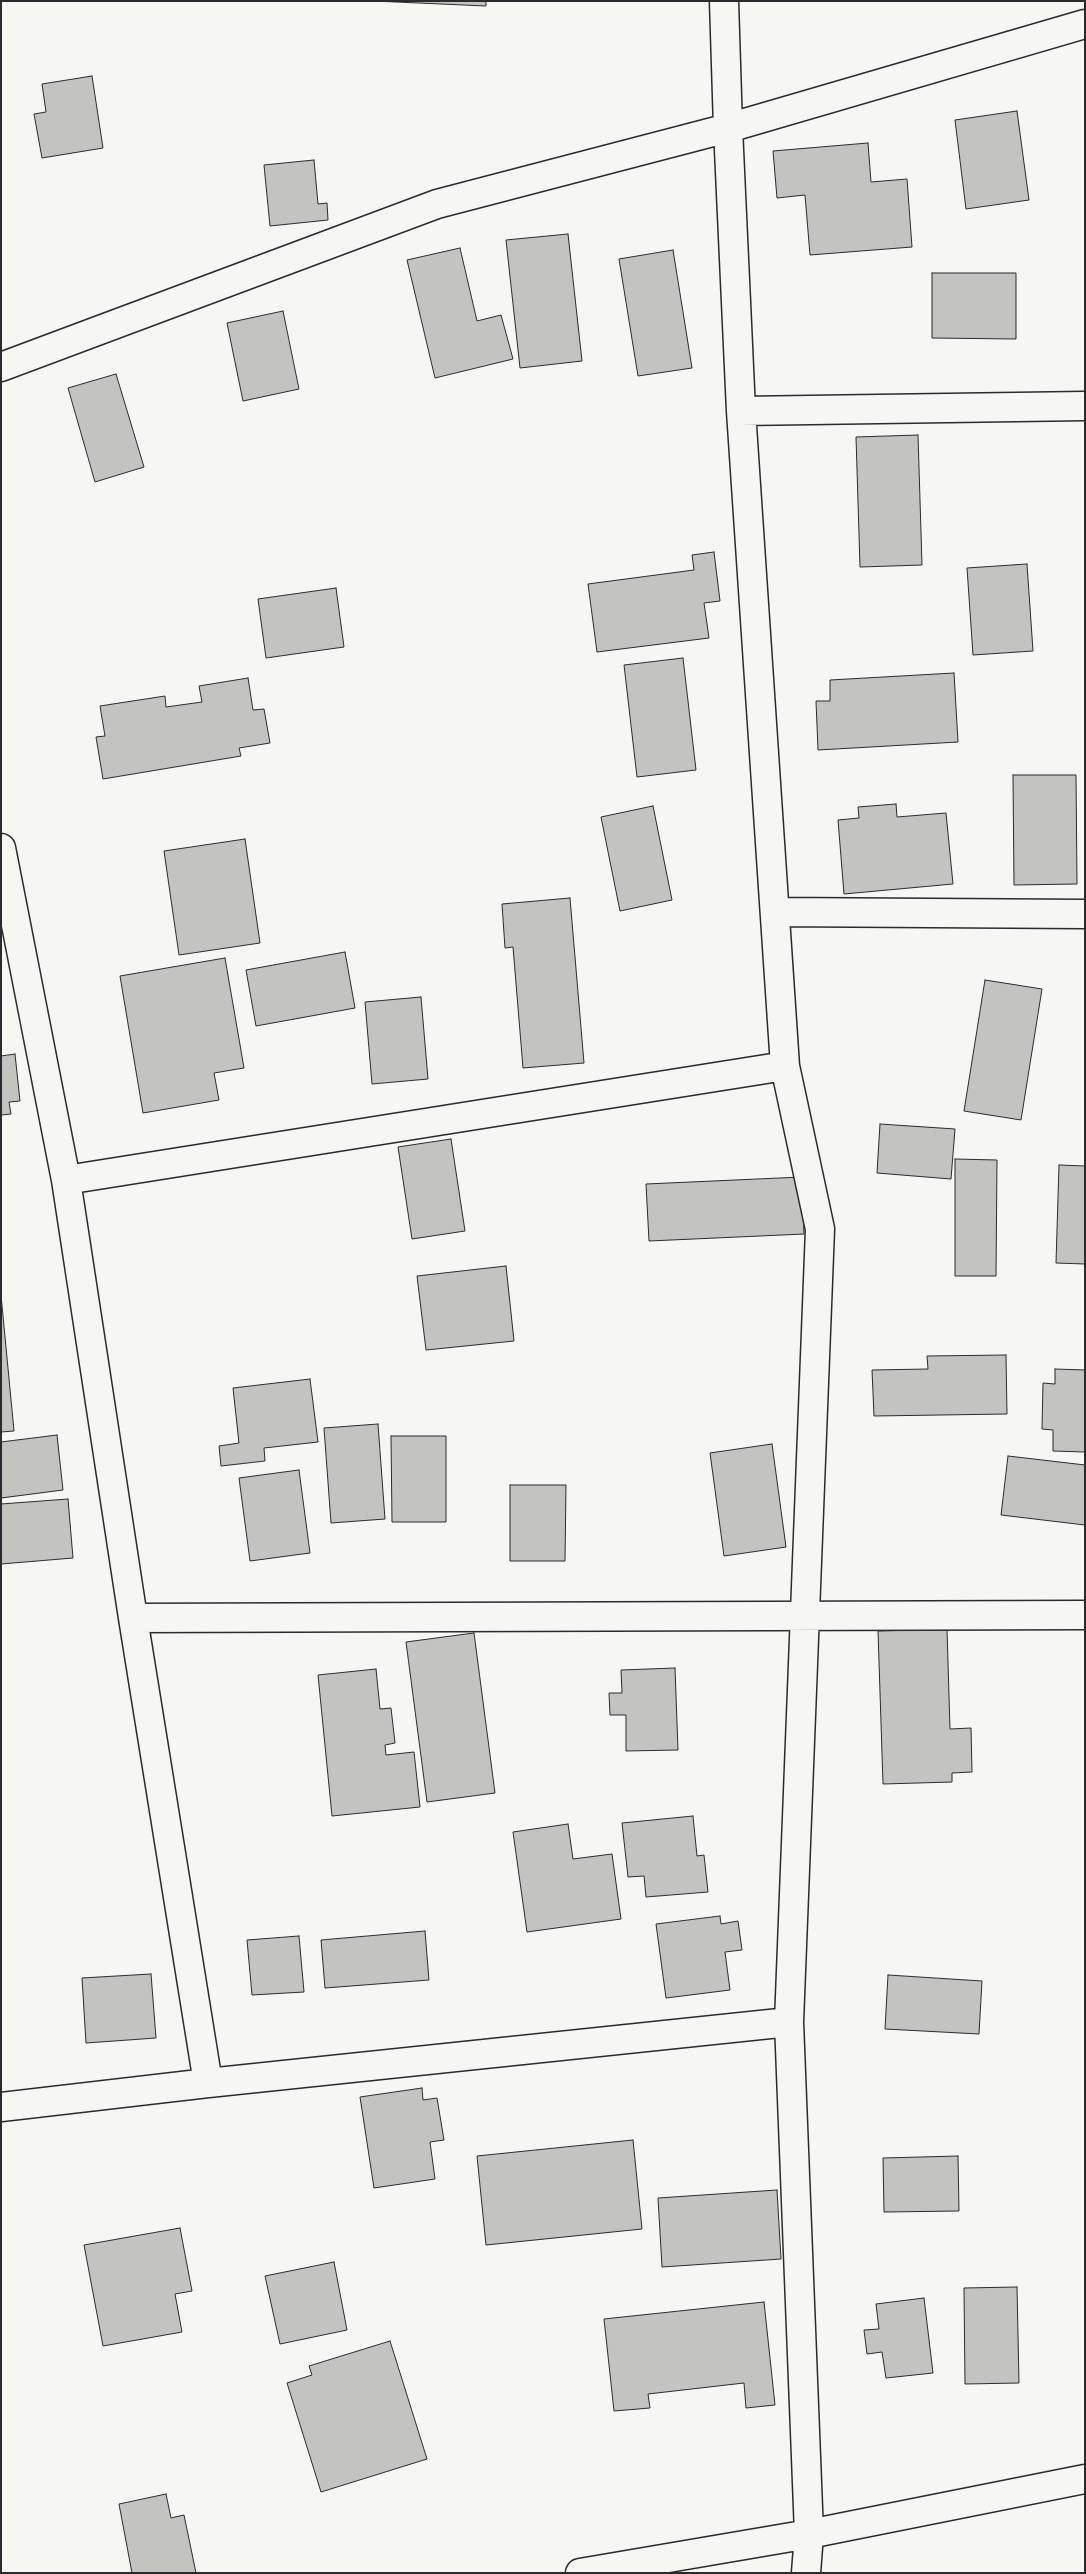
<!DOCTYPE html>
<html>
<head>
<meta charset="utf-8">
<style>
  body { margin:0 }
  #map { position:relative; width:1086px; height:2574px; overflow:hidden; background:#f6f6f2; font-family:"Indie Flower",sans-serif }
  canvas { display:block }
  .frame { position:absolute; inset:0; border:2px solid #2b2b2b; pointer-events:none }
</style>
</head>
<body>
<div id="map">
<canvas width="1086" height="2574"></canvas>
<div class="frame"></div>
</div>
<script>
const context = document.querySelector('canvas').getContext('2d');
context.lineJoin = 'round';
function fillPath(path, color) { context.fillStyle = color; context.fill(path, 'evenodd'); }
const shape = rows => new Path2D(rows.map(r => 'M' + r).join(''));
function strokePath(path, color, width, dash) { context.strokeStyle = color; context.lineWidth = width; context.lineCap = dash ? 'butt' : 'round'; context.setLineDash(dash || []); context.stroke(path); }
const building = shape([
  [373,1,486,1,486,6,373,1],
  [92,76,103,148,42,158,34,114,46,112,42,84,92,76],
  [1017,111,1029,200,966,209,955,120,1017,111],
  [868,143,871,182,907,179,912,247,810,255,805,195,777,198,773,151,868,143],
  [314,160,318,204,327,203,328,220,270,226,264,165,314,160],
  [568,234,582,361,520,368,506,240,568,234],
  [460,248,477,321,501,315,513,359,435,378,407,260,460,248],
  [673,250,692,368,638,376,619,259,673,250],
  [932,273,1016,273,1016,339,932,338,932,273],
  [283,311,299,389,243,401,227,323,283,311],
  [116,374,144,467,95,482,68,388,116,374],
  [918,435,922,565,860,567,856,437,918,435],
  [714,552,720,601,704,603,709,638,597,652,588,584,694,570,692,555,714,552],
  [1027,564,1033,651,973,655,967,568,1027,564],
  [336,588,344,647,266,658,258,599,336,588],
  [683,658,696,770,637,777,624,665,683,658],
  [954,673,958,742,818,750,816,701,830,701,830,680,954,673],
  [248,678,253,710,264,709,270,743,239,748,241,756,103,779,96,737,105,736,100,706,165,696,166,707,202,702,199,686,248,678],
  [1013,775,1076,775,1077,884,1014,885,1013,775],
  [896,804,897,817,946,813,953,884,844,894,838,820,859,818,858,807,896,804],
  [653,806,672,900,620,911,601,817,653,806],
  [245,839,260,943,179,955,164,851,245,839],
  [570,898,584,1063,523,1068,513,947,505,948,502,904,570,898],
  [345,952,355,1008,256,1026,246,970,345,952],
  [225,958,244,1068,214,1073,219,1100,143,1113,120,976,225,958],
  [985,980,1042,989,1021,1120,964,1111,985,980],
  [421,997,428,1079,372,1084,365,1002,421,997],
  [15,1054,20,1101,9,1102,11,1114,1,1115,1,1056,15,1054],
  [880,1124,955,1129,951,1179,877,1173,880,1124],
  [451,1139,465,1231,412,1239,398,1147,451,1139],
  [955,1159,997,1160,996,1276,955,1276,955,1159],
  [1059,1165,1085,1166,1085,1264,1056,1263,1059,1165],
  [802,1177,804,1234,649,1241,646,1184,802,1177],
  [506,1266,514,1341,426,1350,417,1276,506,1266],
  [1,1295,14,1431,1,1432,1,1295],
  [1006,1355,1007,1414,874,1416,872,1370,928,1369,927,1356,1006,1355],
  [1055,1369,1085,1370,1085,1452,1053,1451,1053,1430,1042,1429,1043,1383,1055,1384,1055,1369],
  [310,1379,318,1442,264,1448,265,1461,221,1466,219,1446,239,1443,233,1388,310,1379],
  [378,1424,385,1519,331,1523,324,1428,378,1424],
  [57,1435,63,1490,1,1498,1,1442,57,1435],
  [391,1436,446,1436,446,1522,392,1522,391,1436],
  [772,1444,786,1547,724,1556,710,1453,772,1444],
  [1008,1456,1085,1465,1085,1525,1001,1515,1008,1456],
  [299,1470,310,1553,250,1561,239,1478,299,1470],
  [510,1485,566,1485,565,1561,510,1561,510,1485],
  [68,1499,73,1558,1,1564,1,1504,68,1499],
  [947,1629,950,1729,971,1728,972,1772,952,1773,952,1782,883,1784,878,1631,947,1629],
  [474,1633,495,1793,427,1802,406,1642,474,1633],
  [675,1668,678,1750,626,1751,626,1715,610,1715,609,1693,622,1693,621,1670,675,1668],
  [376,1669,380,1709,391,1708,395,1743,385,1745,386,1755,414,1752,420,1807,332,1816,318,1675,376,1669],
  [693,1816,697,1856,704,1855,708,1892,646,1897,644,1876,628,1877,622,1823,693,1816],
  [568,1824,573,1859,612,1854,621,1919,527,1932,513,1832,568,1824],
  [720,1916,721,1924,738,1921,742,1950,725,1952,730,1990,666,1998,656,1924,720,1916],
  [425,1931,429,1980,325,1988,321,1940,425,1931],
  [299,1936,304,1992,252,1995,247,1940,299,1936],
  [151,1974,156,2038,86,2043,82,1978,151,1974],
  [888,1975,982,1981,979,2034,885,2029,888,1975],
  [422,2088,423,2100,437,2098,444,2140,430,2142,435,2179,374,2188,360,2097,422,2088],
  [633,2140,642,2229,486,2245,477,2156,633,2140],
  [958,2156,959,2211,884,2212,883,2158,958,2156],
  [777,2190,781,2259,662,2267,658,2198,777,2190],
  [180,2228,192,2291,175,2294,182,2332,103,2346,84,2245,180,2228],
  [334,2262,347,2330,280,2344,265,2276,334,2262],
  [1017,2287,1019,2383,965,2384,964,2288,1017,2287],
  [924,2298,933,2373,886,2378,882,2352,867,2354,864,2330,879,2329,876,2304,924,2298],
  [764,2302,775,2405,746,2408,744,2383,648,2394,650,2408,614,2411,604,2319,764,2302],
  [390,2341,427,2459,321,2492,287,2383,312,2375,309,2366,390,2341],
  [166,2494,171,2518,184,2515,196,2573,132,2573,119,2504,166,2494]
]);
fillPath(building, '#c3c3c0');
strokePath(building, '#2b2b2b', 1);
const minor = shape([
  [724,1,728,128,741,411,785,1066,820,1229,789,2022,809,2534,806,2573],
  [1,367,437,204,728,128,1085,24],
  [741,411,1085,406],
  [1,848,66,1180,133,1618,208,2083],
  [776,912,1085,914],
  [66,1180,785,1066],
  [133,1618,1085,1615],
  [1,2107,208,2083,789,2022],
  [580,2573,809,2534,1085,2479]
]);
strokePath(minor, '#2b2b2b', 31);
strokePath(minor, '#f6f6f2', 28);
</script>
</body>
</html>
